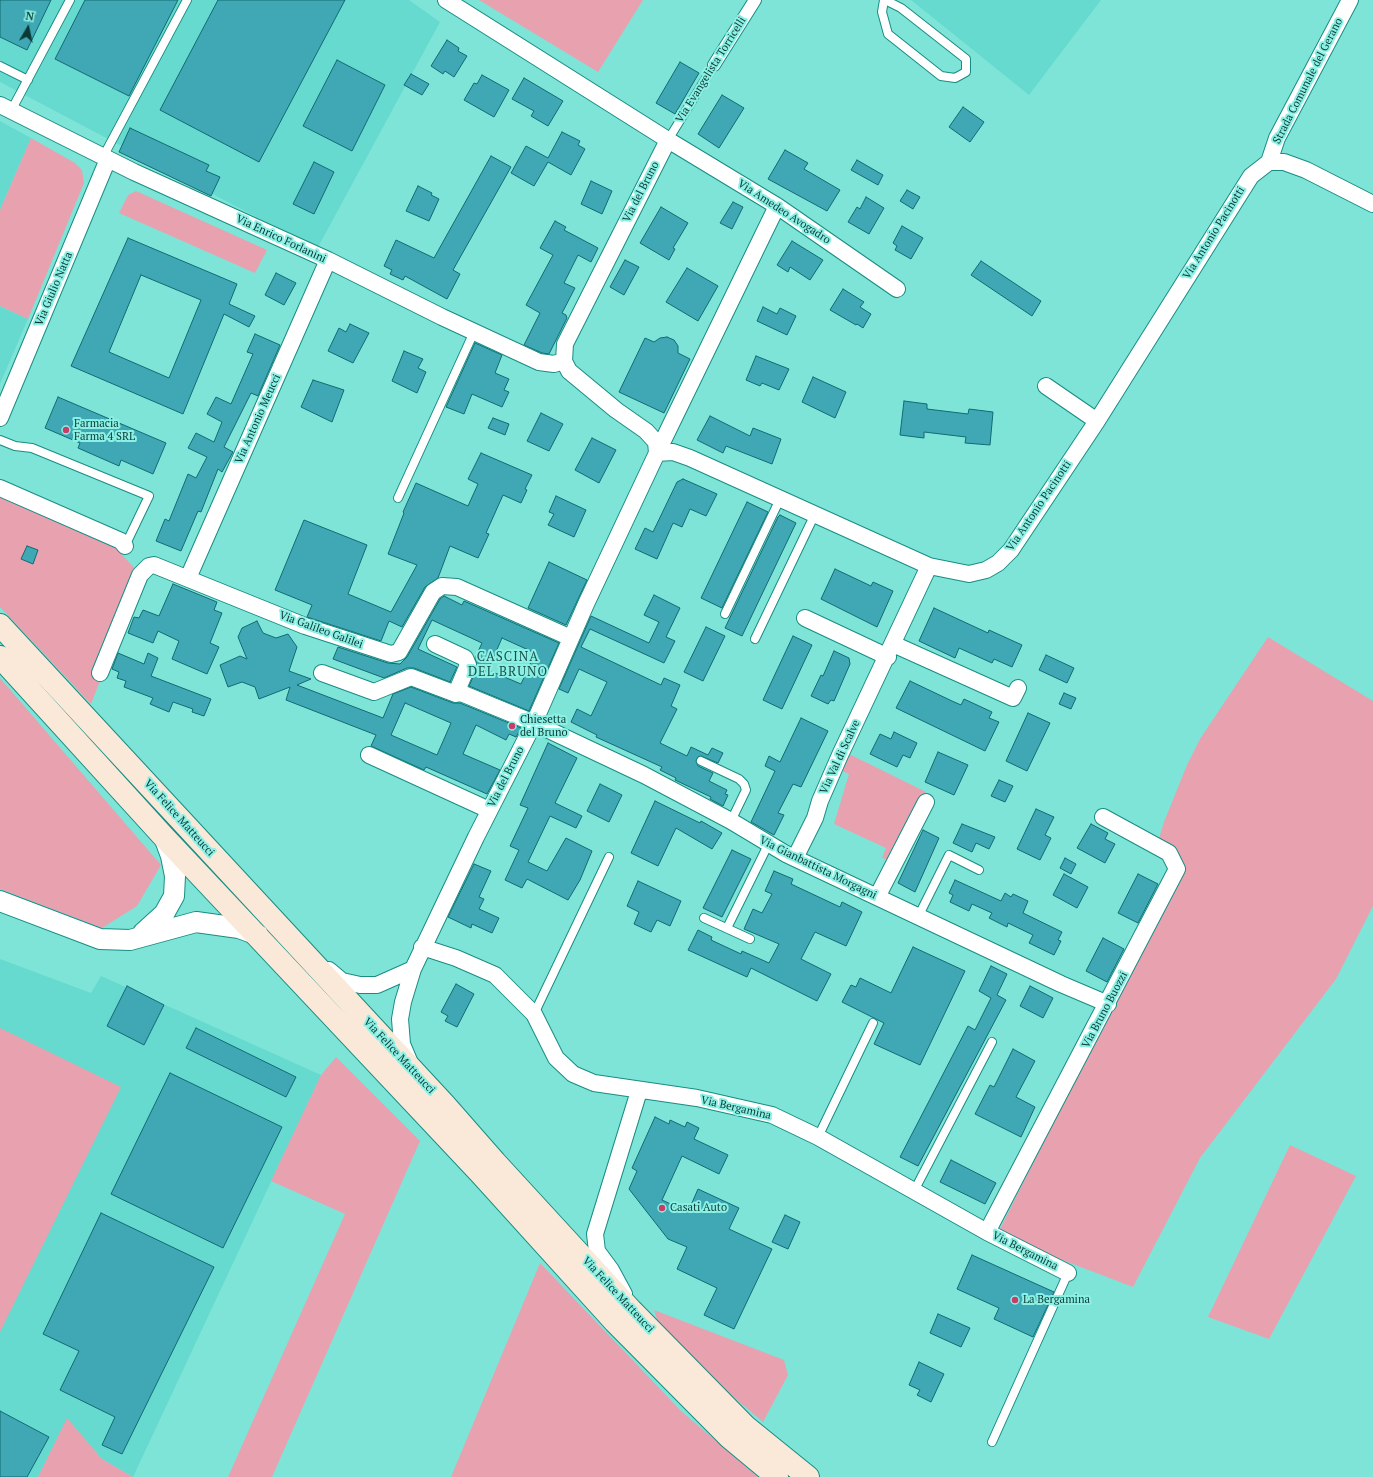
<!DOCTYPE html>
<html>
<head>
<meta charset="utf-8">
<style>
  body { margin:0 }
  #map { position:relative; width:1373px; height:1477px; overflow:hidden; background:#7ee4d8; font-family:"PT Serif",serif }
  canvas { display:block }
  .north { position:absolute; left:8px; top:8px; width:40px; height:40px; -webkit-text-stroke:3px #8cf1e5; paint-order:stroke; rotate:9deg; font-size:11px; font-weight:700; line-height:16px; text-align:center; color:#0b3935 }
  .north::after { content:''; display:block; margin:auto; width:14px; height:18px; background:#0b3935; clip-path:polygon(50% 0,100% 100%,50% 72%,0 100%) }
</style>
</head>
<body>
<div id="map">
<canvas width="1373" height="1477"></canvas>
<div class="north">N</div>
</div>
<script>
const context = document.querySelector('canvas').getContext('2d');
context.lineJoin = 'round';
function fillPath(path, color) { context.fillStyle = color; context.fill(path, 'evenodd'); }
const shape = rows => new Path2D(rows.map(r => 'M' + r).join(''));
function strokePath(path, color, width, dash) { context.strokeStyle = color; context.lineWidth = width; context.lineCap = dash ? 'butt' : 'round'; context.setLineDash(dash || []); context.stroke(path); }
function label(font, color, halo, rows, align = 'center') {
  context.font = font + ' "PT Serif",serif'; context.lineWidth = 4; context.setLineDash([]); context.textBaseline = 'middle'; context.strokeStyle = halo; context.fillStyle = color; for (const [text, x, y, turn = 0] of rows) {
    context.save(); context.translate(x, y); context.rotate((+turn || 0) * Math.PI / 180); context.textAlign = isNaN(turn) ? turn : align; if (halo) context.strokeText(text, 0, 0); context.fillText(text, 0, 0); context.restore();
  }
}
fillPath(shape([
  [0,0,409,0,440,22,317,249,0,82],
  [911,0,1101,0,1029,95],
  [0,121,31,138,0,210],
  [0,306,28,319,0,384],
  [0,959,91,993,101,976,321,1075,133,1477,102,1459,67,1419,38,1477,0,1477]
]), '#66dace');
fillPath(shape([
  [479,0,643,0,598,72],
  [31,138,75,163,82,170,84,183,28,319,0,306,0,210],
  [136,191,267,250,255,273,119,213,128,195],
  [0,495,117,549,135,569,140,578,91,704,0,607],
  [1268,637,1373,701,1373,906,1336,979,1200,1158,1133,1287,997,1235,1181,867,1158,842,1164,822,1187,765,1200,739],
  [0,678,161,865,137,906,102,928,0,889],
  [847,753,926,792,890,860,882,858,886,848,834,824,849,774,840,770],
  [0,1028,121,1087,0,1332],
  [336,1057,420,1141,272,1477,228,1477,345,1214,271,1181,321,1075],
  [1290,1145,1356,1176,1269,1339,1208,1317],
  [540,1263,681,1411,758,1477,451,1477],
  [654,1310,784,1360,788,1375,763,1422,704,1372,660,1328],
  [67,1418,102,1459,133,1477,38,1477]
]), '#e8a1af');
const building = shape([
  [0,0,51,0,27,50,0,37,0,0],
  [85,0,178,0,129,96,55,59,85,0],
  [218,0,345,0,259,162,160,110,218,0],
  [447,40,459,48,458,51,467,56,454,77,445,71,443,74,431,66,447,40],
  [337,60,385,85,352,151,303,126,337,60],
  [680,62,699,73,675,114,656,103,680,62],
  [411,74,429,84,422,95,404,85,411,74],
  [482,75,509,90,494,117,464,100,474,83,477,84,482,75],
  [524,78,563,101,548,126,531,116,534,111,512,99,524,78],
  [722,95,744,108,719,148,698,134,722,95],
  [963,107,984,122,970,142,949,127,963,107],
  [130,128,209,165,206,171,220,177,211,196,119,152,130,128],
  [562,132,580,141,578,145,585,149,571,175,548,162,534,186,511,173,526,146,548,158,562,132],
  [785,150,808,163,804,169,840,190,827,211,768,179,785,150],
  [491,156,511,167,453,270,460,274,447,299,405,276,403,280,390,274,392,270,384,266,396,240,434,258,491,156],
  [857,160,883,175,878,185,851,170,857,160],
  [314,162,334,172,314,214,293,204,314,162],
  [591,181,612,191,602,214,581,204,591,181],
  [418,186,432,193,431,195,439,199,429,221,406,211,418,186],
  [907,190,920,197,913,209,900,201,907,190],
  [866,197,884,208,869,234,848,222,857,207,860,209,866,197],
  [733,202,743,207,732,229,720,223,733,202],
  [661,207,688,223,673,248,675,249,669,260,640,243,661,207],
  [555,221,566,227,564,230,598,248,591,262,578,255,564,283,575,288,562,313,566,315,567,318,549,354,542,353,524,345,540,313,526,305,553,255,540,248,555,221],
  [902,226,923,238,911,259,895,250,897,246,893,243,902,226],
  [128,238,237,284,229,304,255,316,249,327,224,314,183,414,71,366,128,238],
  [141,275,201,300,169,378,109,352,141,275],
  [792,241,823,260,810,280,790,267,788,272,777,265,792,241],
  [625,260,639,267,624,295,610,287,625,260],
  [981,261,1041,301,1032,316,971,275,981,261],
  [687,268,718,286,698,321,666,302,687,268],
  [276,273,296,283,284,305,265,295,276,273],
  [843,289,864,302,860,307,871,314,863,328,857,324,856,325,830,310,843,289],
  [763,307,777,314,780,308,796,316,787,335,757,321,763,307],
  [350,324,369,333,353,363,328,351,339,328,346,332,350,324],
  [255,334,280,345,258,396,251,393,224,447,233,452,222,472,218,469,201,512,198,511,181,551,156,541,165,519,169,521,188,474,196,478,207,457,188,448,196,433,214,442,222,422,207,414,216,397,231,404,253,354,247,352,255,334],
  [667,337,674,340,678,346,678,353,690,359,664,413,619,392,645,338,654,342,660,338,667,337],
  [475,343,502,355,495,373,509,379,504,390,509,392,502,407,472,394,464,414,446,407,475,343],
  [404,351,423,359,418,368,426,372,417,393,392,381,404,351],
  [756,356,789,369,779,390,762,383,760,386,746,380,756,356],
  [813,377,846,392,835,418,802,402,813,377],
  [313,380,344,390,332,422,301,407,313,380],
  [58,397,166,443,153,474,121,460,119,466,78,448,80,443,45,428,58,397],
  [904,401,927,404,927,409,968,414,969,409,993,412,990,445,965,443,966,437,924,432,924,438,900,435,904,401],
  [541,413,563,424,549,451,527,441,541,413],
  [710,416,750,436,753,428,781,439,772,464,726,446,723,453,697,440,710,416],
  [493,418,509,424,505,435,488,428,493,418],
  [592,438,616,450,599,483,575,470,592,438],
  [481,453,532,475,525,489,527,490,521,503,503,495,486,533,489,534,478,558,450,546,438,578,425,587,402,627,389,621,381,641,307,617,312,605,275,590,304,520,367,545,348,594,391,612,417,565,388,554,404,513,403,512,416,483,468,506,478,484,468,479,481,453],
  [683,479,717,494,706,516,690,509,682,527,673,523,657,559,635,549,645,528,653,532,677,482,683,479],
  [556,496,586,510,574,537,548,525,554,514,549,512,556,496],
  [747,502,768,512,722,608,701,598,747,502],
  [780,515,796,523,742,636,725,628,778,517,780,515],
  [27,546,38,550,33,564,21,559,27,546],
  [549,562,587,580,566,625,528,608,549,562],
  [835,569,871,586,873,582,893,591,877,627,821,599,835,569],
  [173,584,217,602,214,610,222,613,210,643,219,647,207,674,172,659,179,641,158,631,153,643,128,633,134,617,139,618,143,610,159,616,173,584],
  [654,595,680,608,666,637,675,641,664,663,590,629,581,647,661,685,664,678,680,685,671,706,677,709,660,743,687,756,691,747,708,755,712,748,723,753,718,763,701,756,698,757,696,761,698,766,713,773,709,781,727,790,725,794,728,795,723,806,710,799,711,797,675,780,676,778,660,770,662,767,596,737,597,735,571,722,577,709,591,716,607,682,579,669,568,693,559,689,591,616,649,643,659,622,644,615,654,595],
  [444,596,462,605,464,601,559,643,529,711,469,686,477,668,475,658,482,643,432,620,418,649,457,667,450,682,414,668,407,668,384,678,333,659,338,647,388,663,400,664,407,657,440,599,444,596],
  [502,638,535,653,521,684,488,670,502,638],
  [934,608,988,633,989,630,1022,645,1012,667,994,659,992,663,959,648,955,658,919,641,934,608],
  [257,621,263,633,276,638,288,634,297,647,289,671,311,679,297,685,383,718,393,694,411,687,453,703,460,703,521,728,516,737,509,734,506,740,476,725,463,754,500,770,487,794,426,767,424,770,371,746,376,735,286,700,290,687,259,699,255,687,242,682,228,687,220,665,240,656,247,659,238,637,242,628,257,621],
  [405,703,451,723,437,755,391,735,405,703],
  [706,627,725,636,703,681,684,672,706,627],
  [793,636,812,645,782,709,763,700,793,636],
  [834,651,849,658,850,664,834,701,831,700,828,704,811,696,821,675,823,676,834,651],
  [118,653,144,664,148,653,158,658,151,676,211,699,204,716,192,712,193,709,173,702,169,712,150,704,153,698,124,687,126,681,117,678,119,672,112,669,118,653],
  [1046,655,1074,668,1067,683,1039,670,1046,655],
  [910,681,952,701,961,705,964,699,992,712,989,718,999,722,985,751,896,708,910,681],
  [1064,693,1076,698,1071,709,1059,704,1064,693],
  [1028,713,1050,723,1027,771,1006,761,1028,713],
  [801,718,828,731,801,787,793,784,778,813,784,815,774,835,751,822,775,771,765,766,769,756,780,762,801,718],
  [894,732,917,743,910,758,903,755,897,767,870,754,880,734,891,739,894,732],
  [548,743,577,758,555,803,582,816,576,828,550,816,528,862,547,871,566,838,592,851,580,880,568,900,527,879,522,888,505,880,519,850,510,846,528,808,520,805,548,743],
  [938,752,968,765,954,795,925,782,938,752],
  [999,780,1013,786,1005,802,991,796,999,780],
  [600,784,622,795,609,822,587,811,600,784],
  [655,801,700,823,701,821,722,833,712,849,676,828,658,866,631,853,655,801],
  [1036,809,1054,817,1045,835,1051,838,1040,860,1017,849,1036,809],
  [962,824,995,837,989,849,976,843,972,852,953,843,962,824],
  [1091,824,1108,833,1105,839,1115,844,1105,863,1077,848,1091,824],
  [923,830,939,838,915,892,898,883,923,830],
  [732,850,751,859,722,917,703,908,732,850],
  [1065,858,1076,864,1071,874,1060,868,1065,858],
  [474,864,491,871,479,897,484,899,479,909,499,918,492,933,472,924,471,928,448,917,474,864],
  [774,871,793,879,791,884,840,907,842,902,862,912,846,946,815,932,801,959,831,974,817,1001,751,968,747,977,688,950,698,930,712,937,711,940,741,954,742,951,769,963,779,944,744,929,753,909,762,913,772,894,765,891,774,871],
  [1064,874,1088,887,1077,908,1053,895,1064,874],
  [1138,874,1158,884,1138,923,1118,913,1138,874],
  [955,880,1001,901,1005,893,1011,897,1013,894,1028,901,1023,913,1062,932,1058,940,1061,941,1054,955,1029,943,1033,935,1008,923,1007,927,989,918,992,913,972,904,969,911,950,902,953,895,949,893,955,880],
  [638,881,681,901,670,926,657,920,651,932,634,924,639,912,627,906,638,881],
  [1103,938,1124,949,1107,982,1086,971,1103,938],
  [913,947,965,971,920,1065,874,1044,884,1023,842,1002,851,985,856,987,860,978,891,993,913,947],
  [991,966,1007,974,997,995,1006,1000,918,1166,900,1157,968,1026,975,1030,991,998,979,991,991,966],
  [456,984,474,994,457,1027,445,1021,448,1016,441,1012,456,984],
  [127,986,164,1005,144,1045,107,1026,127,986],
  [1030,986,1053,998,1043,1018,1020,1006,1030,986],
  [196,1028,296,1077,286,1097,186,1048,196,1028],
  [1013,1049,1035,1061,1016,1097,1035,1107,1021,1137,975,1114,990,1085,994,1087,1013,1049],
  [170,1073,282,1127,223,1248,111,1194,170,1073],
  [655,1117,669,1124,670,1120,685,1127,687,1122,699,1128,694,1139,728,1155,719,1174,682,1156,662,1200,688,1212,698,1189,739,1208,729,1229,772,1249,734,1329,704,1315,717,1288,677,1269,687,1247,668,1239,629,1189,637,1171,632,1168,655,1117],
  [951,1160,996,1183,985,1204,940,1182,951,1160],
  [101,1213,214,1267,122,1454,102,1445,115,1417,60,1390,79,1351,43,1334,101,1213],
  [785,1215,800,1222,788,1249,772,1242,785,1215],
  [972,1255,1054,1292,1033,1337,994,1319,999,1308,957,1289,972,1255],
  [938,1314,970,1328,961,1347,930,1333,938,1314],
  [919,1362,944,1374,931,1402,917,1395,920,1390,909,1385,919,1362],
  [0,1411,49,1437,27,1477,0,1477,0,1411]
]);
fillPath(building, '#3fa8b4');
strokePath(building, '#126a73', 1);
const service = shape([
  [884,0,882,12,888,34,941,76,955,78,966,72,966,59,901,8,885,0],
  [0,66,28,80],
  [11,111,70,0],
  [668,140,714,65],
  [103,157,187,0],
  [0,440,15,446,32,448,149,496,125,546],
  [398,498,474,332],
  [725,614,780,499],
  [755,639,815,514],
  [701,761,739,779,744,784,746,790,731,821],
  [918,917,949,855,979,870],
  [704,918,750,939],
  [727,928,768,845],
  [534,1014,609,857],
  [818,1137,873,1023],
  [914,1191,992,1042],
  [992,1442,1068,1273]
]);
const pedestrian = shape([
  [714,65,755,0]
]);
const minor = shape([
  [446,0,668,140,565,344,564,361,569,371,616,410,646,431,656,442,657,453,777,206],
  [0,105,134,172,328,260,442,317,539,362,554,364,564,361],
  [668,140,777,206,897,289],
  [1269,162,1277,138,1350,0],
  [1269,162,1284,162,1306,170,1373,204],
  [1046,386,1097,421],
  [0,418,108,159],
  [0,488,121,541,125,546],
  [188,578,328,260],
  [805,618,888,657],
  [435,644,465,658,468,665,459,686,461,693,534,723,644,775,731,821,786,854,1061,984,1108,1004],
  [893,644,1013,698,1018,688],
  [100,673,140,575,149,566,154,565,305,626,391,654,399,652,433,592,442,586,457,587,571,638],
  [322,673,374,692,411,677,456,694,461,693],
  [369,755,489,810],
  [795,858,815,818,820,801,840,755,929,566],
  [877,897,926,802],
  [422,947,456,958,495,975,534,1014,556,1058,573,1074,594,1083,697,1098,772,1115,818,1137,987,1232,1068,1273],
  [329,970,342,981,360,985,377,985,413,969],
  [410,1063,402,1044,400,1019,403,1002,413,969,476,837,534,723,586,604,657,453,673,452,690,458,929,566,969,574,986,570,998,563,1011,550,1097,421,1251,176,1269,162],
  [987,1232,1177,869,1169,853,1103,817],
  [624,1294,611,1270,597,1251,595,1234,639,1091]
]);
const tertiary = shape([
  [0,901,100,939,130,940,196,922,239,928,258,935],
  [143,933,164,914,174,896,175,876,171,856,164,837]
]);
const secondary = shape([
  [0,625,445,1105,495,1162,631,1310,745,1426,808,1477],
  [0,657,163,836,480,1173,615,1322,729,1437,777,1477]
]);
strokePath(service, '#188d83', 10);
strokePath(pedestrian, '#188d83', 14);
strokePath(minor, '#188d83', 18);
strokePath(tertiary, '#188d83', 22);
strokePath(secondary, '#188d83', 24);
strokePath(service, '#fff', 8);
strokePath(pedestrian, '#fff', 12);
strokePath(minor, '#fff', 16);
strokePath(tertiary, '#fff', 20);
strokePath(secondary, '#fae9d8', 22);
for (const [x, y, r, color] of [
  [66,430,4,"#c93c68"],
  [512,726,4,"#c93c68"],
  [662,1208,4,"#c93c68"],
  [1015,1300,4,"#c93c68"]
]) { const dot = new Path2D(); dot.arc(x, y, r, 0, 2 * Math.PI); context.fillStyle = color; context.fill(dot); strokePath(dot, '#8cf1e5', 1.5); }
label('11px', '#0b3935', '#8cf1e5', [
  ["Via Evangelista Torricelli",711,70,-58],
  ["Strada Comunale del Gerano",1308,81,-63],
  ["Via del Bruno",641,192,-63],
  ["Via Amedeo Avogadro",784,212,33],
  ["Via Antonio Pacinotti",1214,233,-58],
  ["Via Enrico Forlanini",281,239,25],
  ["Via Giulio Natta",54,289,-67],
  ["Via Antonio Meucci",258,419,-66],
  ["Via Antonio Pacinotti",1039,506,-56],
  ["Via Galileo Galilei",321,630,20],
  ["Via Val di Scalve",840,757,-65],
  ["Via del Bruno",506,777,-63],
  ["Via Felice Matteucci",179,818,48],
  ["Via Gianbattista Morgagni",818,868,26],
  ["Via Bruno Buozzi",1105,1010,-62],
  ["Via Felice Matteucci",399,1056,47],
  ["Via Bergamina",736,1108,13],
  ["Via Bergamina",1025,1251,27],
  ["Via Felice Matteucci",618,1295,47]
]);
label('11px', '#0b3935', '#8cf1e5', [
  ["Farmacia",74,424],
  ["Farma 4 SRL",74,437],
  ["Chiesetta",520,720],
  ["del Bruno",520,733],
  ["Casati Auto",670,1208],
  ["La Bergamina",1023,1300]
], 'left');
context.letterSpacing = '1px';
label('13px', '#1a514c', '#8cf1e5', [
  ["CASCINA",508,657],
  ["DEL BRUNO",508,672]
]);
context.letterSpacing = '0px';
</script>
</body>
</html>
